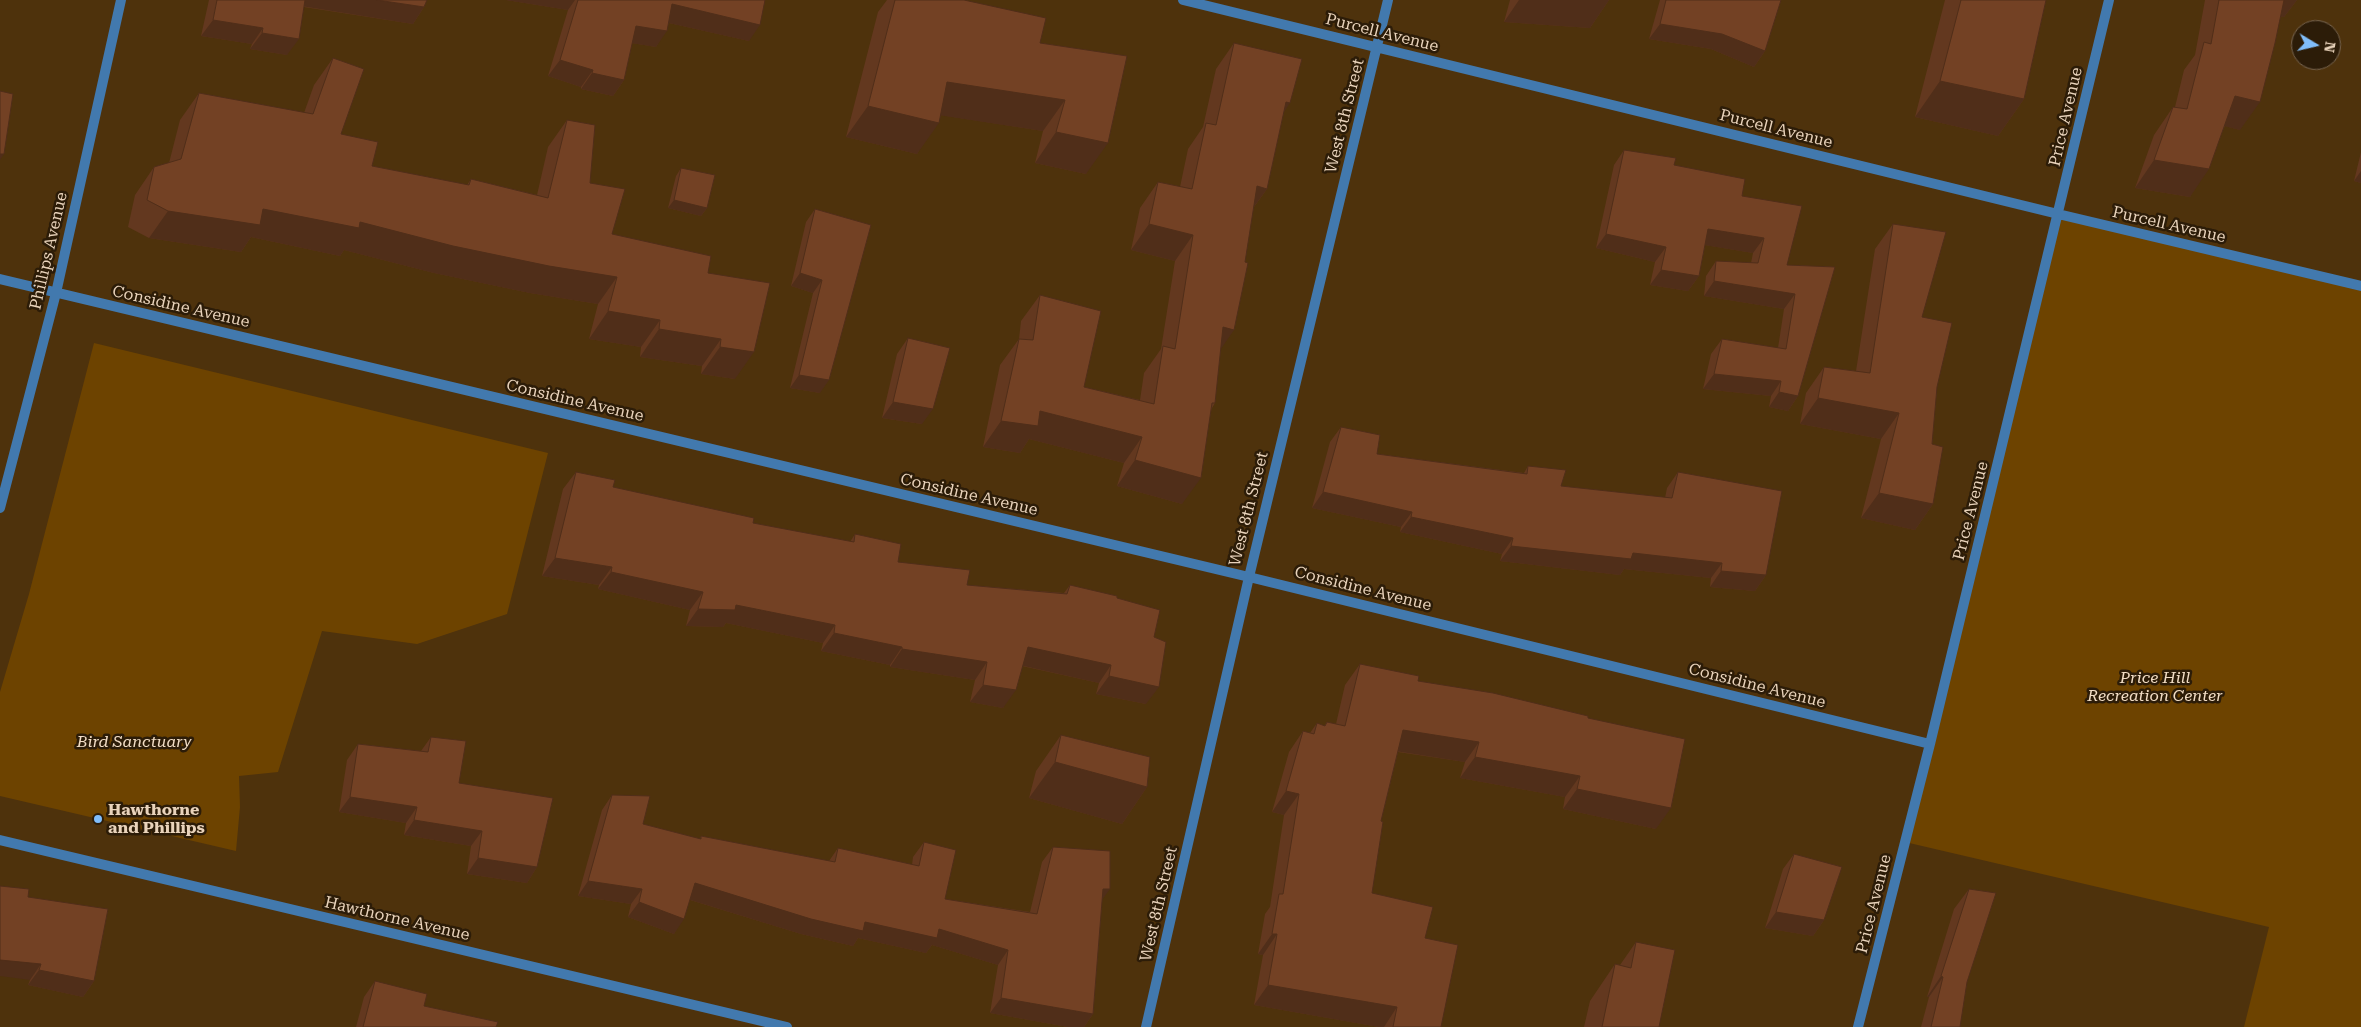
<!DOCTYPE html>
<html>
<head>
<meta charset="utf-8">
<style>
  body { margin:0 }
  #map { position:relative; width:2361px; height:1027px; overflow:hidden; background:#4e320c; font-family:"Roboto Serif",serif }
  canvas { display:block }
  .north { position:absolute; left:2291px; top:20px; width:50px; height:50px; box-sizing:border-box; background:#2c1c08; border:1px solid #786550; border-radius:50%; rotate:99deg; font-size:14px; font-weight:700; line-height:20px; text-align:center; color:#e9d3bb }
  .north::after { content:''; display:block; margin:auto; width:18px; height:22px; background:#80bdfa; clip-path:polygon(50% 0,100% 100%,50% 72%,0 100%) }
</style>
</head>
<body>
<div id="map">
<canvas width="2361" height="1027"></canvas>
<div class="north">N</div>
</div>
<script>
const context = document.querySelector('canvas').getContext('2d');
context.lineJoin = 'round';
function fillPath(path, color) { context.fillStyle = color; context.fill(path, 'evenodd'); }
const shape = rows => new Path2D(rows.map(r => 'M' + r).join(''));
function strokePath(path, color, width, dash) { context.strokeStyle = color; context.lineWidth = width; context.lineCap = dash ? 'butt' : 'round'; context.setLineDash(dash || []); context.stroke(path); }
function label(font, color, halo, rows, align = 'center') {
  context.font = font + ' "Roboto Serif",serif'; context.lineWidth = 5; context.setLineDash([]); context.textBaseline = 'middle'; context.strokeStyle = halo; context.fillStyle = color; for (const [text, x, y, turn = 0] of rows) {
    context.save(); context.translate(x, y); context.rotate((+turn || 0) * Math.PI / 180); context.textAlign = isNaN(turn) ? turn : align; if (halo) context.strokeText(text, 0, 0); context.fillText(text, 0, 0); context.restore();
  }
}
fillPath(shape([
  [2058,214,2361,286,2361,1027,2244,1027,2269,927,1905,842],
  [94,343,548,453,507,614,417,644,322,631,278,772,239,776,240,807,236,851,0,796,0,692,29,594]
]), '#6d4300');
strokePath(shape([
  [1183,0,2058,214,2361,286],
  [0,279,1249,577,1930,744],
  [0,508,56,293,121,0],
  [0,840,787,1027],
  [1146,1027,1249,577,1388,0],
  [1858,1027,1930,744,2109,0]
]), '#4279ae', 10);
fillPath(shape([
  [209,0,427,0,424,7,413,24,304,7,287,55,250,49,252,44,201,36],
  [506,0,765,0,749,41,669,23,656,47,632,43,624,80,613,96,581,89,581,87,548,76,568,10],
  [887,0,964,0,1040,43,1127,56,1086,174,1035,163,1043,131,940,115,917,154,846,137,878,12],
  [1510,0,1609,0,1590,28,1504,22],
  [1660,0,1781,0,1765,51,1754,67,1711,49,1649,39],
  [1945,0,2046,0,2024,99,1998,136,1915,117],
  [2205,0,2297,0,2284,17,2280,16,2240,130,2225,126,2190,197,2135,188,2154,135,2173,107,2175,107,2184,70,2195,55],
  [1234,43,1283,114,1267,189,1254,207,1220,350,1215,403,1212,408,1182,504,1117,486,1124,463,1029,439,1020,453,983,447,1000,365,1019,339,1021,321,1040,295,1084,387,1140,400,1144,373,1161,349,1175,261,1131,250,1140,208,1158,182,1180,187,1188,149,1203,127,1216,69],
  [333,58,341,134,372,166,467,185,471,179,537,195,548,147,567,120,590,183,612,234,708,273,735,379,701,374,702,366,640,357,641,347,589,339,598,304,530,293,434,273,344,250,340,256,251,237,241,252,149,238,128,227,135,195,154,167,169,163,180,120,199,93,304,113,314,85],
  [1624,150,1674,165,1742,196,1787,265,1835,267,1798,396,1788,411,1769,407,1771,396,1703,389,1711,354,1722,339,1778,348,1784,309,1704,296,1706,276,1716,261,1751,263,1753,253,1705,245,1699,276,1688,291,1650,285,1655,262,1596,248,1614,165],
  [2361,152,2361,183,2354,181],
  [681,168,707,208,701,216,668,208,676,176],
  [815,209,871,225,820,393,790,388,813,293,791,286,806,222],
  [1893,224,1922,317,1937,387,1932,444,1933,504,1915,530,1861,518,1881,439,1800,424,1806,393,1824,367,1856,371,1875,249],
  [908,338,922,424,882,418,897,354],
  [1341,427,1377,454,1524,473,1528,466,1561,486,1665,498,1667,488,1678,472,1766,575,1755,591,1710,587,1711,578,1624,569,1620,575,1500,561,1502,554,1400,532,1401,527,1312,508,1330,442],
  [576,472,613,487,753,523,850,542,855,534,898,562,967,585,1064,593,1070,585,1117,598,1154,637,1146,704,1096,694,1099,683,1022,666,1003,708,970,702,975,680,890,667,890,665,821,651,823,643,726,623,723,627,686,626,690,610,598,589,599,585,542,576,563,489],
  [1360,664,1418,681,1588,718,1656,829,1563,809,1565,797,1460,778,1465,762,1398,752,1381,821,1372,893,1425,938,1441,1027,1379,1027,1254,1005,1263,955,1258,954,1265,914,1270,907,1284,815,1272,812,1289,752,1303,731,1310,733,1317,723,1324,726,1327,722,1336,724,1345,685],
  [1061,735,1147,787,1122,824,1029,798,1036,771],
  [431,737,459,783,537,867,527,883,467,874,471,846,404,835,406,823,339,812,347,760,358,744,421,751],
  [612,795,643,824,700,839,701,836,829,861,838,848,912,865,913,857,924,842,945,899,1030,912,1042,862,1053,847,1102,900,1093,1014,1084,1027,1068,1027,990,1013,998,965,932,945,926,953,858,938,853,946,801,934,690,900,674,934,628,917,631,904,578,896,602,810],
  [1794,854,1824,920,1813,936,1765,928,1783,869],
  [1969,889,1967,982,1960,1027,1921,1027,1929,997,1927,997,1954,909],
  [28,897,94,981,83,997,28,985,30,980],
  [1636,942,1659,1027,1584,1027,1590,1001,1615,964,1620,965],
  [375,981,424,1006,496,1027,356,1027,364,997]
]), '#63381f');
fillPath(shape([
  [299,0,377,0,424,7,413,24,295,5],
  [506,0,575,0,568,10],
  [1519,0,1609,0,1590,28,1504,22],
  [2276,0,2297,0,2284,17,2267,13],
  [672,4,760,25,749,41,660,21],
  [213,20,263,28,252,44,201,36],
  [1660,24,1722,34,1765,51,1754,67,1711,49,1649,39],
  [636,26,667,31,656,47,625,42],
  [262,33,299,39,287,55,250,49],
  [560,60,593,70,581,87,548,76],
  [592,73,624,80,613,96,581,89],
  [1940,81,2024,99,1998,136,1915,117],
  [947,82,1065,100,1043,131,925,113],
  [2235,96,2260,102,2240,130,2216,124],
  [1286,102,1290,103,1272,130],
  [868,106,939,123,917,154,846,137],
  [1056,132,1108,143,1086,174,1035,163],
  [0,154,4,154,0,160],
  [2154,160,2209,169,2190,197,2135,188],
  [2361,171,2361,183,2354,181],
  [1257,186,1267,189,1248,215],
  [674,200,707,208,701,216,668,208],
  [263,209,360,222,617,277,598,304,530,293,434,273,344,250,340,256,251,237,241,252,149,238,168,211],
  [1149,224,1193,235,1175,261,1131,250],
  [1708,229,1764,238,1753,253,1698,244],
  [1606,234,1666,247,1655,262,1596,248],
  [1661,270,1699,276,1688,291,1650,285],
  [800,273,822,280,813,293,791,286],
  [1714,281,1795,294,1784,309,1704,296],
  [608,311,660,320,641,347,589,339],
  [1223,327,1234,330,1216,356],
  [659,329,721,339,702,366,640,357],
  [720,347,754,352,735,379,701,374],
  [1714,374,1781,381,1771,396,1703,389],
  [799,375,829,380,820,393,790,388],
  [1779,392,1798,396,1788,411,1769,407],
  [1818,398,1899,413,1881,439,1800,424],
  [893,402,933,409,922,424,882,418],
  [1040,411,1142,437,1124,463,1029,439,1020,453,983,447,1001,421],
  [1135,460,1201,478,1182,504,1117,486],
  [1323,492,1412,512,1401,527,1312,508],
  [1879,493,1933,504,1915,530,1861,518],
  [1411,517,1513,538,1502,554,1400,532],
  [1511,546,1633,553,1722,563,1711,578,1624,569,1620,575,1500,561],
  [555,558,612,567,599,585,542,576],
  [1721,571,1766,575,1755,591,1710,587],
  [611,572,703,592,690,610,598,589],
  [736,605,835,625,823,643,726,623,723,627,686,626,698,609],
  [834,633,902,647,890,665,821,651],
  [1028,647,1111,665,1099,683,1015,664],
  [902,649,987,662,975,680,890,667],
  [1109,676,1159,687,1146,704,1096,694],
  [983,685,1016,690,1003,708,970,702],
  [1403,730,1479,742,1465,762,1389,750],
  [1475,757,1580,776,1565,797,1460,778],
  [1055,762,1147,787,1122,824,1029,798],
  [1577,789,1671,808,1656,829,1563,809],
  [1286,791,1299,794,1284,815,1272,812],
  [350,797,417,807,406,823,339,812],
  [414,820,482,831,471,846,404,835],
  [478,858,537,867,527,883,467,874],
  [588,881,642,889,631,904,578,896],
  [695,883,865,922,939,929,1008,950,998,965,932,945,926,953,858,938,853,946,801,934,684,898],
  [1103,889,1110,889,1099,904],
  [639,902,684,919,674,934,628,917],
  [1776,912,1824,920,1813,936,1765,928],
  [1272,934,1277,934,1263,955,1258,954],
  [0,960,41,964,30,980,0,976],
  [39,970,94,981,83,997,28,985],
  [1941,976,1943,977,1929,997,1927,997],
  [1268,985,1397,1007,1384,1027,1379,1027,1254,1005],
  [1001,998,1093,1014,1084,1027,1068,1027,990,1013]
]), '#502e19');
const building = shape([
  [217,0,305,0,299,39,262,33,263,28,213,20,217,0],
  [377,0,427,0,424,7,377,0],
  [578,0,765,0,760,25,672,4,667,31,636,26,624,80,592,73,593,70,560,60,578,0],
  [895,0,964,0,1046,18,1040,43,1127,56,1108,143,1056,132,1065,100,947,82,939,123,868,106,895,0],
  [1666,0,1781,0,1765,51,1722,34,1660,24,1666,0],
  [1961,0,2046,0,2024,99,1940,81,1961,0],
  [2219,0,2284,0,2275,43,2260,102,2235,96,2209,169,2154,160,2173,107,2187,109,2204,42,2211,44,2219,0],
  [1234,43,1302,59,1290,103,1286,102,1267,189,1257,186,1245,262,1248,263,1234,330,1223,327,1215,403,1212,403,1201,478,1135,460,1142,437,1040,411,1038,426,1001,421,1019,339,1033,340,1040,295,1101,311,1084,387,1154,404,1163,346,1175,349,1193,235,1149,224,1158,182,1192,189,1206,123,1216,125,1234,43],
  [333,58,364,69,341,134,378,142,372,166,469,185,471,179,548,198,567,120,595,125,590,183,625,189,612,234,711,256,708,273,770,283,754,352,720,347,721,339,659,329,660,320,608,311,617,277,549,266,453,246,360,222,359,228,263,209,260,225,168,211,147,200,154,167,181,159,199,93,313,114,333,58],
  [0,91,13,94,4,154,0,154,0,91],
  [1624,150,1676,158,1674,165,1745,179,1742,196,1802,206,1787,265,1835,267,1798,396,1779,392,1781,381,1714,374,1722,339,1786,349,1795,294,1714,281,1716,261,1758,263,1764,238,1708,229,1699,276,1661,270,1666,247,1606,234,1624,150],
  [681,168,715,175,707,208,674,200,681,168],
  [815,209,871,225,829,380,799,375,822,280,800,273,815,209],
  [1893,224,1946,232,1922,317,1952,323,1937,387,1932,444,1943,447,1933,504,1879,493,1899,413,1818,398,1824,367,1870,373,1893,224],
  [908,338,950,348,933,409,893,402,908,338],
  [1341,427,1380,435,1377,454,1527,474,1528,466,1566,470,1561,486,1672,498,1678,472,1782,491,1766,575,1721,571,1722,563,1633,553,1631,559,1511,546,1513,538,1411,517,1412,512,1323,492,1341,427],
  [576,472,615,480,613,487,754,518,753,523,854,542,855,534,901,544,898,562,970,570,967,585,1067,594,1070,585,1117,596,1117,598,1160,610,1154,637,1166,642,1159,687,1109,676,1111,665,1028,647,1016,690,983,685,987,662,902,649,902,647,834,633,835,625,736,605,735,610,698,609,703,592,611,572,612,567,555,558,576,472],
  [1360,664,1419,676,1418,681,1493,693,1588,716,1588,718,1685,739,1671,808,1577,789,1580,776,1475,757,1479,742,1403,730,1381,821,1383,822,1372,893,1433,907,1425,938,1458,945,1441,1027,1393,1027,1397,1007,1268,985,1277,934,1272,934,1279,894,1283,894,1299,794,1286,791,1303,731,1314,734,1317,723,1325,726,1327,722,1345,726,1360,664],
  [1061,735,1150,757,1147,787,1055,762,1061,735],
  [431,737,466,741,459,783,553,798,537,867,478,858,482,831,414,820,417,807,350,797,358,744,428,752,431,737],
  [612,795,650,796,643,824,701,839,701,836,835,862,838,848,919,866,924,842,956,850,945,899,1037,914,1053,847,1110,851,1110,889,1103,889,1093,1014,1001,998,1008,950,939,929,937,938,865,922,863,931,811,919,695,883,684,919,639,902,642,889,588,881,612,795],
  [1794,854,1842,867,1824,920,1776,912,1794,854],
  [0,886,29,889,28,897,108,909,94,981,39,970,41,964,0,960,0,886],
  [1969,889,1996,893,1967,982,1960,1027,1931,1027,1943,977,1941,976,1969,889],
  [1636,942,1675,950,1659,1027,1602,1027,1615,964,1631,968,1636,942],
  [375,981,427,994,424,1006,498,1022,496,1027,363,1027,375,981]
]);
fillPath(building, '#734124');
strokePath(building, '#502e19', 1);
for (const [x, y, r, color] of [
  [98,819,5,"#80bdfa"]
]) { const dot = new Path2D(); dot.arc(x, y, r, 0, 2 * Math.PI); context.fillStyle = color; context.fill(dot); strokePath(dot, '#2c1c08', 2); }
label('16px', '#e9d3bb', '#2c1c08', [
  ["Purcell Avenue",1382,33,14],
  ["West 8th Street",1345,116,-76],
  ["Price Avenue",2066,117,-77],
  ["Purcell Avenue",1776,129,14],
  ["Purcell Avenue",2169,225,13],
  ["Phillips Avenue",49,251,-77],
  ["Considine Avenue",181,307,13],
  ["Considine Avenue",575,401,13],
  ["Considine Avenue",969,495,13],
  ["West 8th Street",1249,509,-76],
  ["Price Avenue",1971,511,-76],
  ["Considine Avenue",1363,589,14],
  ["Considine Avenue",1757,686,14],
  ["West 8th Street",1159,904,-77],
  ["Price Avenue",1874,904,-76],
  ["Hawthorne Avenue",397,919,13]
]);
label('italic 16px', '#f2ddc5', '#2c1c08', [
  ["Price Hill",2155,678],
  ["Recreation Center",2155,696],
  ["Bird Sanctuary",134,742]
]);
label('bold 16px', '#e9d3bb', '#2c1c08', [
  ["Hawthorne",108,810],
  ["and Phillips",108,828]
], 'left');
</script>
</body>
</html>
